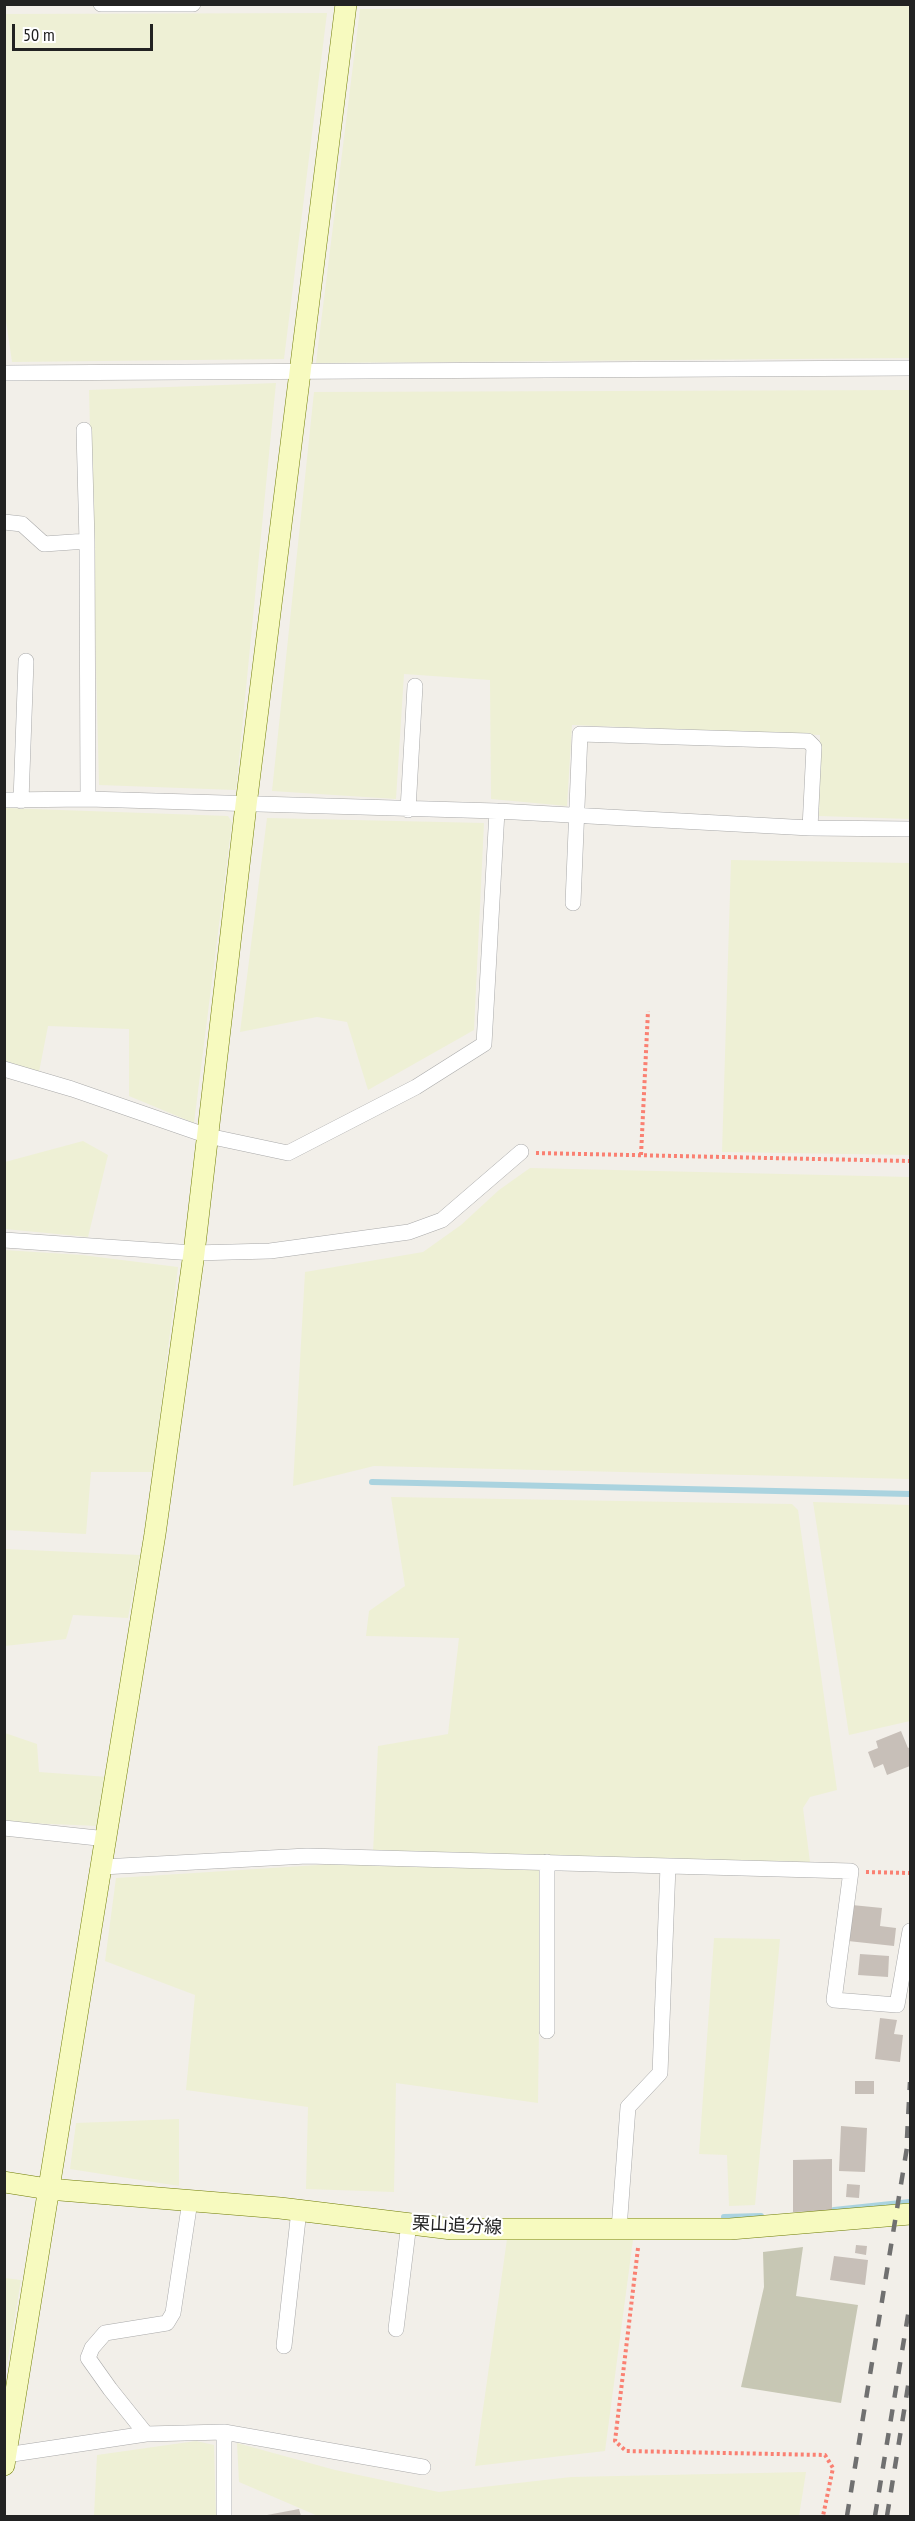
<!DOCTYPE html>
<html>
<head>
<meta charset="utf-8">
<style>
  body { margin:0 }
  #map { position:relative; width:915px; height:2521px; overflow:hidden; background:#f2efe9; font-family:"PT Sans Narrow",sans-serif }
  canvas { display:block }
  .frame { position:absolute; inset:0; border:6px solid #222; pointer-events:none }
  .scale { position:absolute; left:12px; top:24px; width:141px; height:27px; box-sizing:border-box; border:3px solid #222; border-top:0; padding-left:8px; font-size:18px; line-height:21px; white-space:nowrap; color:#222; -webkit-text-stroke:4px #fff; paint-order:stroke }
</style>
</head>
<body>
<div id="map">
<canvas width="915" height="2521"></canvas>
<div class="frame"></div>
<div class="scale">50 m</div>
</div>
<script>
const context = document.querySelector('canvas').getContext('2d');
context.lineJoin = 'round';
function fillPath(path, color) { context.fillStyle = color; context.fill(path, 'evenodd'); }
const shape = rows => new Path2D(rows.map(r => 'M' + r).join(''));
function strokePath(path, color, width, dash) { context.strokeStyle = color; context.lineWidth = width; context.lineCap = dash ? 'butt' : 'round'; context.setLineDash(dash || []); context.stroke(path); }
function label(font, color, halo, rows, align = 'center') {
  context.font = font + ' "PT Sans Narrow","Noto Sans JP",sans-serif'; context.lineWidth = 4.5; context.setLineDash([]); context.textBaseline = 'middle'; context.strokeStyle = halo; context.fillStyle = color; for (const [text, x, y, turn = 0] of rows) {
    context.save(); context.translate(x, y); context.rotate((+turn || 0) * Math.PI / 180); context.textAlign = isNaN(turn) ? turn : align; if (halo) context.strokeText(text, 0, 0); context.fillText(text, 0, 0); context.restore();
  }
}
fillPath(shape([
  [803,2247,796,2296,858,2305,841,2403,741,2387,764,2287,763,2252]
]), '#c7c7b4');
fillPath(shape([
  [910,6,910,358,316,363,360,9],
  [327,13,284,359,12,362,6,321,4,321,5,14],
  [276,383,236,790,99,785,89,390],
  [910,390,910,819,819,816,820,735,572,725,567,806,491,799,490,680,404,674,396,799,272,791,314,392],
  [5,808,228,816,232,822,194,1123,129,1096,129,1029,48,1026,39,1072,5,1061],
  [267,818,484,823,474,1030,368,1090,347,1022,317,1017,240,1032],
  [731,860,910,863,910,1155,722,1152],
  [83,1141,108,1155,88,1237,5,1229,5,1162],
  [530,1168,910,1177,910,1479,374,1466,293,1486,305,1272,423,1252,461,1225,499,1190],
  [4,1250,82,1255,178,1267,153,1472,91,1472,86,1534,5,1530],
  [391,1497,792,1504,798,1510,837,1790,810,1797,803,1808,810,1862,373,1853,378,1746,448,1734,459,1638,366,1636,369,1611,405,1586],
  [813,1502,910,1505,910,1721,849,1735],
  [5,1549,140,1555,128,1618,73,1615,66,1639,5,1646],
  [5,1733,37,1744,39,1772,108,1777,98,1826,5,1822],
  [334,1864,541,1870,538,2103,396,2083,394,2192,306,2189,308,2107,186,2090,195,1995,105,1961,116,1878],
  [714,1938,780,1939,755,2205,729,2206,727,2155,699,2154],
  [179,2119,179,2186,70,2169,76,2123],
  [507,2239,633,2240,605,2451,475,2466],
  [5,2278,21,2280,5,2376,4,2278],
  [196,2441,214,2445,216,2516,94,2516,97,2455],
  [237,2443,335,2470,439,2492,571,2477,806,2472,799,2516,318,2516,239,2482]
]), '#eef0d5');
strokePath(shape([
  [372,1482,910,1494],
  [834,2210,910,2202],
  [724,2217,761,2216]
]), '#aad3df', 6);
fillPath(shape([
  [901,1731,908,1748,910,1747,910,1766,887,1775,883,1764,874,1768,868,1752,878,1748,876,1741],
  [852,1905,882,1908,880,1926,896,1928,894,1946,848,1941],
  [860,1954,889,1956,888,1977,858,1975],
  [880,2018,897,2020,894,2034,903,2035,900,2062,875,2059],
  [855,2081,874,2081,874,2094,855,2094],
  [841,2126,867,2128,865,2172,839,2171],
  [832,2159,832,2211,793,2212,793,2160],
  [847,2184,860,2185,859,2198,846,2197],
  [856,2245,867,2246,866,2255,855,2253],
  [834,2256,868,2260,865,2285,830,2280],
  [299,2509,301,2516,267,2516,267,2515]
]), '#c7bfb8');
const street = shape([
  [101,4,193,4],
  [4,373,910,368],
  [4,522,22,524,44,544,87,541,84,430],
  [87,541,88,799],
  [4,800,88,799,497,811,810,828,910,829],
  [21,801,26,661],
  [408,810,415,686],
  [573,903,580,734,808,741,814,747,810,828],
  [4,1069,72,1089,208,1136,288,1153,416,1087,484,1044,497,811],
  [4,1240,194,1253,270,1251,409,1232,442,1220,521,1152],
  [4,1828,107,1839],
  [547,1862,547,2031],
  [102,1867,307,1856,851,1871,834,2000,897,2005,910,1931],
  [619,2229,628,2107,660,2073,668,1866],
  [396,2329,409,2223],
  [284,2346,299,2210],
  [224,2432,423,2467],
  [146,2434,224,2432,224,2516],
  [6,2455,146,2434,110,2389,88,2358,92,2348,105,2333,167,2323,173,2313,190,2201]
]);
const secondary = shape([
  [4,2182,48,2189,280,2208,452,2229,730,2229,910,2214],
  [4,2465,155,1534,194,1253,246,805,346,4]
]);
strokePath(street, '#a9a9a9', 16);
strokePath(secondary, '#707d05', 22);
strokePath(shape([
  [536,1153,910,1161],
  [641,1155,648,1011],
  [866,1872,910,1873],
  [638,2248,615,2441,626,2451,825,2455,833,2468,823,2516]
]), '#fa8072', 4, [3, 3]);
strokePath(street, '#fff', 15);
strokePath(secondary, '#f7fabf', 21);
strokePath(shape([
  [907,2138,910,2082],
  [847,2516,910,2129],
  [875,2516,910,2303],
  [887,2516,910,2374]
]), '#707070', 4.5, [12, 12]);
label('18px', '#222', '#fff', [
  ["栗山追分線",457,2226,3]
]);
</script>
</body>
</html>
